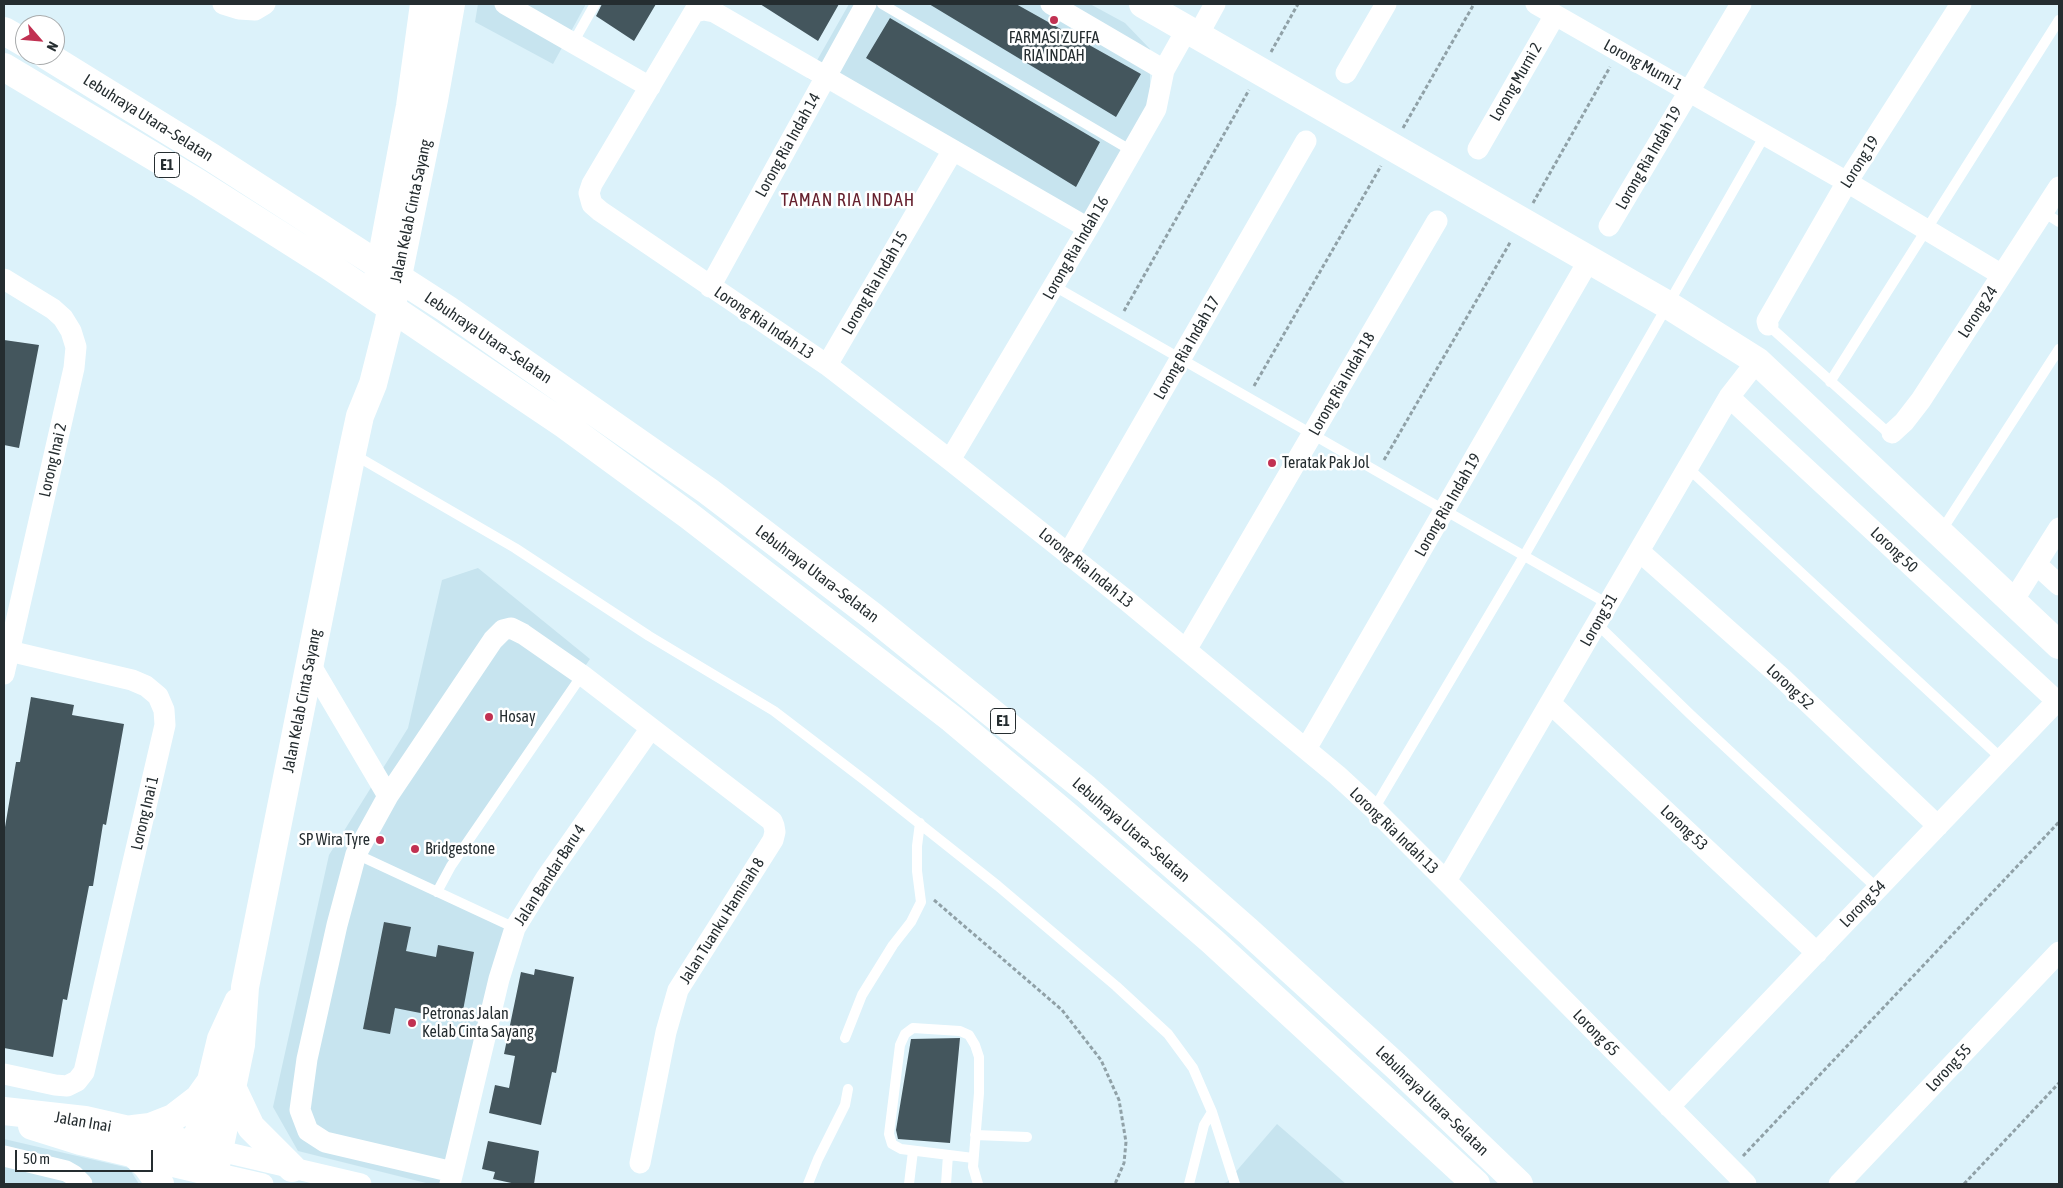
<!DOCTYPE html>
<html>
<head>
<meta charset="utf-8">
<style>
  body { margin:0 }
  #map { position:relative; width:2063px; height:1188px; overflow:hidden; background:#dcf2fa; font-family:"Asap Condensed",sans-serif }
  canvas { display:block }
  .frame { position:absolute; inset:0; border:5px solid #252d30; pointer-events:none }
  .north { position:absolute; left:15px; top:15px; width:50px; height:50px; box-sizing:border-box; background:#fff; border:1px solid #a8abac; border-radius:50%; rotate:117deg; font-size:14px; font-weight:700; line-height:20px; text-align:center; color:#252d30 }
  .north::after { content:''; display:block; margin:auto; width:18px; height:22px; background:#c13152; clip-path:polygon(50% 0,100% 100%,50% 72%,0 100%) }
  .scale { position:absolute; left:15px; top:1150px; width:138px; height:22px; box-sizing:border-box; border:2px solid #252d30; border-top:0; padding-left:6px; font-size:15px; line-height:18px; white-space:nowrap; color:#252d30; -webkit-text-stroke:4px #fff; paint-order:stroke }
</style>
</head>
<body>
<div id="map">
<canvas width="2063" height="1188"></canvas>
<div class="frame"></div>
<div class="north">N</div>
<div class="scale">50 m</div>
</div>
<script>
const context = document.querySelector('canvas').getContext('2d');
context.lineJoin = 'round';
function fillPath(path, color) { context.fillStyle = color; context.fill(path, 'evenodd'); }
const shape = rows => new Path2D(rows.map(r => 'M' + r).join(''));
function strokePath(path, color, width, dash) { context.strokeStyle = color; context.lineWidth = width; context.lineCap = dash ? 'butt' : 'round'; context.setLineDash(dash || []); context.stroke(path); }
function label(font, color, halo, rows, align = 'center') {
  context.font = font + ' "Asap Condensed",sans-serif'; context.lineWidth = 5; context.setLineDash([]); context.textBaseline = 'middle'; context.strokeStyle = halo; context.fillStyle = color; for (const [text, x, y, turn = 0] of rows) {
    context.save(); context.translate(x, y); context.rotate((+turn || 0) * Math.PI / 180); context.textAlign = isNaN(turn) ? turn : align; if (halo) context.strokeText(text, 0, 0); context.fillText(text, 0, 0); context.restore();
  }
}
fillPath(shape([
  [478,4,586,4,553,64,475,22],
  [849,4,1090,4,1125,23,1150,49,1150,109,1080,231,807,78],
  [478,568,590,659,436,886,510,923,442,1184,430,1184,298,1151,273,1107,329,855,408,728,442,580],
  [1277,1124,1346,1184,1221,1184,1227,1182],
  [4,1139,129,1168,139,1184,4,1184]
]), '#c7e4ef');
fillPath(shape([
  [602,4,656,4,634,41,596,16],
  [760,4,839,4,818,41],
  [929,4,1016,4,1141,74,1116,117],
  [890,18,1100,142,1076,187,866,58],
  [4,340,39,345,19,448,4,445],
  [31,697,74,705,72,715,124,724,106,825,103,824,93,886,89,886,67,1000,63,999,53,1057,4,1048,4,833,16,762,20,762],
  [384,922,411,927,406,951,436,957,438,945,474,952,461,1021,395,1008,390,1034,363,1029],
  [535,969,574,977,556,1073,552,1072,541,1125,489,1113,495,1085,509,1088,515,1056,504,1054,521,972,534,975],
  [960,1038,950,1143,898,1139,896,1130,911,1039],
  [488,1141,539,1151,534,1184,516,1184,493,1179,495,1172,482,1169]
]), '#44565d');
strokePath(shape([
  [1271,52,1298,4],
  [1403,128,1474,4],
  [1533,203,1610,67],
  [1124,311,1249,90],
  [1254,386,1381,166],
  [1384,460,1511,241],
  [934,900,1062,1010,1101,1060,1119,1100,1126,1142,1124,1163,1115,1184],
  [1743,1156,2059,822],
  [1964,1184,2059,1083]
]), '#90a1a7', 3, [4, 2.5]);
strokePath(shape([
  [882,4,1132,151],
  [573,43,595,4],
  [2043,212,2059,222],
  [1054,286,1608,604],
  [1768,325,1885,430,1892,433],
  [1830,382,2059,20],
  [353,454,515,548,649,636,774,711,867,782,998,886,1116,986,1168,1034,1193,1068,1212,1112,1235,1184],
  [1688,468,2002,759],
  [1940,533,2059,349],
  [1597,624,1691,715,1878,889],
  [1374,809,1524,556,1765,135],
  [356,854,515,928],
  [437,892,451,866,582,675],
  [845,1038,862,995,893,945,911,922,921,902,917,871,917,846,920,823],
  [975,1135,1027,1137],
  [973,1158,901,1149,892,1144,889,1134,900,1045,905,1034,913,1028,960,1031,969,1035,975,1045,979,1057,979,1093,973,1167,978,1184],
  [808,1184,818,1159,845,1105,848,1089],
  [909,1184,913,1151],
  [946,1184,948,1155],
  [1189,1184,1204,1125,1212,1112]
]), '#fff', 10);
strokePath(shape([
  [223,4,239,9,255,10,265,4],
  [505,4,650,87],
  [1051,4,1164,70],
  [1536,4,1847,182,2002,275],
  [1198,35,1215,4],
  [1346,73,1386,4],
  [1478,149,1555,15],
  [1609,226,1741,4],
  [1088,228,714,12,704,10,694,12,592,184,589,193,592,204,600,211,827,365,950,460,1126,600,1337,775,1374,809,1446,881,1746,1184],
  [4,279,53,309,63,318,71,331,76,347,74,368,4,674],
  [710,287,866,4],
  [1768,325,1767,321,1847,182,1961,4],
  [827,365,953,150],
  [1729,397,2059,703],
  [1892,433,1904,422,1921,400,2059,187],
  [950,460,1088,228,1156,109,1164,70,1187,29],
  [1639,551,1781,677,1938,826],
  [1068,554,1306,141],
  [2036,564,2059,585],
  [2013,601,2059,528],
  [1186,650,1437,221],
  [310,664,388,796],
  [1550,703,1817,953],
  [1306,749,1589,260],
  [1446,881,1729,397,1757,361],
  [4,1074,55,1085,67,1086,77,1081,84,1072,165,725,164,710,158,696,146,686,132,680,9,651],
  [1669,1107,2057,701],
  [220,1151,361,1184],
  [4,1156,66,1171,73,1175,82,1184],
  [453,1172,325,1142,308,1131,300,1110,307,1059,337,925,356,854,388,796,493,640,503,630,511,628,523,634,582,675,772,821,774,826,775,832,773,840,678,990,666,1032,640,1163],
  [215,1173,263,1184],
  [450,1184,499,979,515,928,546,878,651,728],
  [1839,1184,2059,952]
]), '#fff', 21);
strokePath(shape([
  [1143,4,1668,305,1757,361,2059,645],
  [376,288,410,106,424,4],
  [233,1089,251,1127,292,1168],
  [4,1111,85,1120,220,1151],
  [32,1126,80,1141,215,1173],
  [133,1129,150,1127,173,1118,199,1098,209,1084],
  [135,1155,147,1166,160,1184],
  [191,1164,221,1039,238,1002],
  [212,1184,241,1045,245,987,352,453,360,416,373,384,388,325,434,100,451,4]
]), '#fff', 28);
strokePath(shape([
  [4,31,25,43],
  [46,55,211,157,447,309,708,491,871,615,1086,789,1248,931,1397,1067,1519,1184],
  [4,67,198,183,329,266,565,425,688,515,952,719,1065,814,1212,941,1476,1184]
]), '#fff', 28);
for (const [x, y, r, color] of [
  [1054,20,5,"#c13152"],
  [1272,463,5,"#c13152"],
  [489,717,5,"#c13152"],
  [380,840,5,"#c13152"],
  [415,849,5,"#c13152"],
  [412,1023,5,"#c13152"]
]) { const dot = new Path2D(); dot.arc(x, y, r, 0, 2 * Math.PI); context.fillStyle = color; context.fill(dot); strokePath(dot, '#fff', 2); }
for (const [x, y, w] of [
  [167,165,25],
  [1003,721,25]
]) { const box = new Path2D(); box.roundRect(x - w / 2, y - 12.5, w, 25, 4); context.fillStyle = '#fff'; context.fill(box); strokePath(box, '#252d30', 1); }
label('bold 15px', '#252d30', null, [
  ["E1",167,165],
  ["E1",1003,721]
]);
label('16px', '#252d30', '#fff', [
  ["FARMASI ZUFFA",1054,38,"center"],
  ["RIA INDAH",1054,56,"center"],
  ["Teratak Pak Jol",1282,463],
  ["Hosay",499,717],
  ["SP Wira Tyre",370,840,"right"],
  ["Bridgestone",425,849],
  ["Petronas Jalan",422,1014],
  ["Kelab Cinta Sayang",422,1032]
], 'left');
label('16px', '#252d30', '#fff', [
  ["Lorong Murni 1",1643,65,29],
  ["Lorong Murni 2",1516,82,-60],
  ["Lebuhraya Utara–Selatan",148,118,32],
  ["Lorong Ria Indah 14",788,145,-61],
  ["Lorong Ria Indah 19",1649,158,-60],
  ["Lorong 19",1860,162,-58],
  ["Jalan Kelab Cinta Sayang",411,211,-78],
  ["Lorong Ria Indah 16",1076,248,-60],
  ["Lorong Ria Indah 15",875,283,-60],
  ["Lorong 24",1978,312,-57],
  ["Lorong Ria Indah 13",764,323,34],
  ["Lebuhraya Utara–Selatan",488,338,34],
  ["Lorong Ria Indah 17",1187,348,-60],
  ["Lorong Ria Indah 18",1342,384,-60],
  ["Lorong Inai 2",53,460,-77],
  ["Lorong Ria Indah 19",1448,505,-60],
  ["Lorong 50",1894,550,43],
  ["Lorong Ria Indah 13",1086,568,39],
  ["Lebuhraya Utara–Selatan",817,574,37],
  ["Lorong 51",1599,620,-60],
  ["Lorong 52",1790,687,43],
  ["Jalan Kelab Cinta Sayang",302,701,-79],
  ["Lorong Inai 1",145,813,-77],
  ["Lorong 53",1684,828,43],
  ["Lebuhraya Utara–Selatan",1131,830,41],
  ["Lorong Ria Indah 13",1394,831,44],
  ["Jalan Bandar Baru 4",550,875,-57],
  ["Lorong 54",1863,904,-46],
  ["Jalan Tuanku Haminah 8",722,921,-58],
  ["Lorong 65",1596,1033,45],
  ["Lorong 55",1949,1068,-47],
  ["Lebuhraya Utara–Selatan",1432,1101,44],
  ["Jalan Inai",83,1122,10]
]);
context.letterSpacing = '1px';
label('18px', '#66212e', '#fff', [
  ["TAMAN RIA INDAH",848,200]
]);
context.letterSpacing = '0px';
</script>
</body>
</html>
